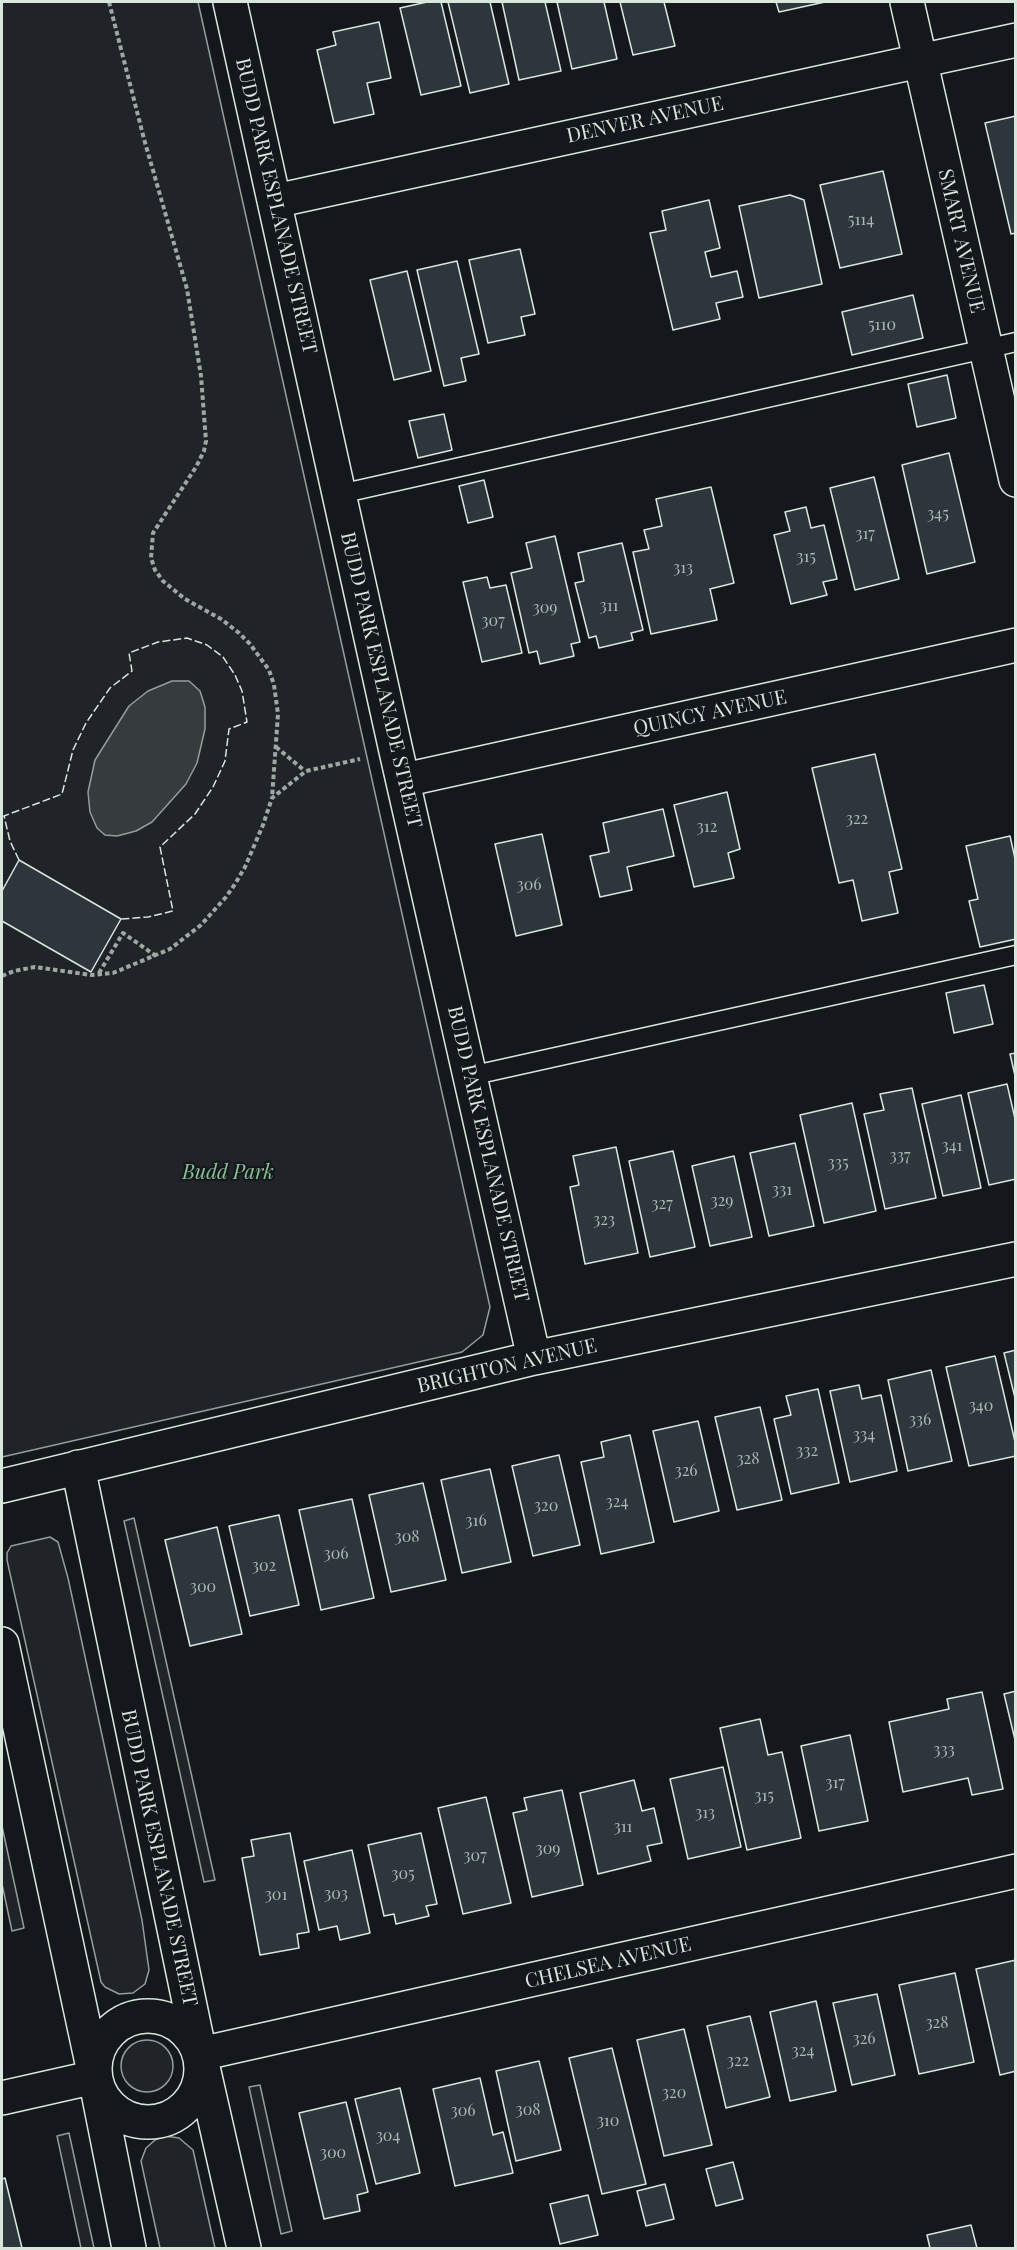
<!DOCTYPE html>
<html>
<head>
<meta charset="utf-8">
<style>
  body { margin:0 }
  #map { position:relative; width:1017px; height:2250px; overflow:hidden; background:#14181c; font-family:"Playfair Display",serif }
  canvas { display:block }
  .frame { position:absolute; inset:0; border:3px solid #d8e6dc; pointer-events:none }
</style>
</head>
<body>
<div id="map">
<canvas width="1017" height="2250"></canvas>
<div class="frame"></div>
</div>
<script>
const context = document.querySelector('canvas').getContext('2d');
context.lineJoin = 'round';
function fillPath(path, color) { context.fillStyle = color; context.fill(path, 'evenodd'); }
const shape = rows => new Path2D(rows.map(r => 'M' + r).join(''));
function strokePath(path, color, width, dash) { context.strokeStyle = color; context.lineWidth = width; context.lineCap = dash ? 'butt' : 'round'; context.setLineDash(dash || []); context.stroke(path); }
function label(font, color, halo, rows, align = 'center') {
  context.font = font + ' "Playfair Display",serif'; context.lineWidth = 4.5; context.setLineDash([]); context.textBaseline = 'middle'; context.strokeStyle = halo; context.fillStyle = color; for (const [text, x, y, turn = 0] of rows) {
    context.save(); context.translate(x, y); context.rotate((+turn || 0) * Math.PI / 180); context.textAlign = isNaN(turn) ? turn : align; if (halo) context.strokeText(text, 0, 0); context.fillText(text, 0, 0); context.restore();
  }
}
const green = shape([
  [2,2,198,2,490,1307,483,1335,462,1352,2,1457,2,2],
  [134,1518,215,1880,204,1882,124,1521,134,1518],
  [50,1537,58,1542,68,1578,142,1920,149,1970,145,1984,133,1993,119,1994,105,1987,101,1982,7,1560,7,1553,11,1546,50,1537],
  [2,1826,24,1928,12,1931,2,1884,2,1826],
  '121 2066a26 26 0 1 1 52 0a26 26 0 1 1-52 0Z',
  [260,2085,292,2231,281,2234,249,2087,260,2085],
  [69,2133,94,2248,81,2248,57,2136,69,2133],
  [165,2136,179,2138,193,2150,215,2248,160,2248,141,2161,146,2148,155,2140,165,2136]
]);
fillPath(green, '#202428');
strokePath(green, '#939e99', 1.5);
const water = shape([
  [172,681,189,681,200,691,205,707,205,729,197,763,186,784,152,822,136,831,117,836,105,835,97,828,90,812,88,792,95,760,129,706,148,691,172,681]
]);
fillPath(water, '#363b3e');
strokePath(water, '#939e99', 1.5);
const building = shape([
  [427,2,441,2,461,86,421,95,400,8,427,2],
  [448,2,490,2,509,84,470,93,448,2],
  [502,2,545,2,561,71,519,80,502,2],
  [557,2,604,2,617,59,572,69,557,2],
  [620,2,664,2,675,46,633,55,620,2],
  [776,2,825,2,779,12,776,2],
  [379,22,391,78,367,83,374,114,334,123,317,50,336,45,333,32,379,22],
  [1016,116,1016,233,1011,234,985,123,1016,116],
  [883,171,902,254,840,268,820,185,883,171],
  [790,195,804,200,822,284,759,298,739,206,790,195],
  [709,200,720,248,705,252,711,277,737,271,743,297,716,303,720,319,673,330,650,233,666,230,662,211,709,200],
  [520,249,535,314,521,317,525,335,488,343,469,260,520,249],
  [457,261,479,354,461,358,466,381,444,386,417,270,457,261],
  [407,271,431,371,394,380,370,280,407,271],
  [913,295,923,338,852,355,842,312,913,295],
  [947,375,956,418,917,427,908,384,947,375],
  [444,414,452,450,418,458,409,421,444,414],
  [949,453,975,562,927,574,902,465,949,453],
  [874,477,899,579,855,590,830,488,874,477],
  [484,480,493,517,468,523,459,486,484,480],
  [711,487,734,583,710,589,717,620,651,634,633,552,649,549,644,530,662,526,656,499,711,487],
  [806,507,811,528,824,525,837,579,823,582,827,595,791,604,774,535,790,531,785,512,806,507],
  [555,536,580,642,571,644,574,656,540,664,537,651,529,653,511,573,532,568,526,543,555,536],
  [622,543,643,630,631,633,633,640,599,648,596,636,589,638,575,583,584,581,578,553,622,543],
  [487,577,490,588,506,585,522,653,482,662,463,582,487,577],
  [875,754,902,869,889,872,898,913,862,921,853,880,839,883,812,768,875,754],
  [727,792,740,849,728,853,734,878,694,887,674,805,727,792],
  [663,809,674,856,627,867,632,890,600,897,590,856,609,852,603,823,663,809],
  [542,834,562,925,516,936,495,844,542,834],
  [1010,836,1016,863,1016,939,980,947,969,901,978,899,966,846,1010,836],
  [19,860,121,919,91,972,2,921,2,891,19,860],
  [984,985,993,1024,954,1033,946,993,984,985],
  [1016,1053,1016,1080,1010,1054,1016,1053],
  [1007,1084,1016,1123,1016,1179,989,1185,968,1093,1007,1084],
  [912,1088,936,1198,885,1209,864,1114,884,1110,880,1094,912,1088],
  [961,1095,981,1188,943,1196,922,1104,961,1095],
  [852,1103,876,1211,824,1223,800,1115,852,1103],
  [795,1143,814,1226,769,1236,750,1153,795,1143],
  [616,1147,638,1253,585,1264,570,1187,579,1185,573,1156,616,1147],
  [673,1151,695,1247,650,1257,629,1161,673,1151],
  [734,1156,752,1237,710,1246,692,1166,734,1156],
  [1016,1350,1016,1402,1004,1353,1016,1350],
  [995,1356,1016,1446,1016,1456,969,1466,946,1367,995,1356],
  [931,1370,952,1461,908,1471,888,1380,931,1370],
  [859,1385,862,1399,881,1395,897,1471,850,1482,830,1391,859,1385],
  [818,1389,839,1483,791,1494,774,1419,791,1415,786,1396,818,1389],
  [760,1407,782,1500,737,1510,715,1417,760,1407],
  [698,1421,719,1511,674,1522,653,1431,698,1421],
  [630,1435,654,1542,601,1554,581,1462,604,1457,601,1442,630,1435],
  [559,1455,580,1545,533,1556,512,1466,559,1455],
  [490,1469,511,1562,462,1573,441,1480,490,1469],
  [423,1483,446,1580,391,1592,369,1495,423,1483],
  [352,1499,374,1598,321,1610,299,1510,352,1499],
  [279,1515,299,1605,250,1616,229,1526,279,1515],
  [217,1527,242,1634,190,1646,165,1540,217,1527],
  [1016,1691,1016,1744,1004,1694,1016,1691],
  [982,1692,1003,1789,972,1795,968,1778,903,1792,889,1722,949,1709,947,1699,982,1692],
  [760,1719,768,1755,782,1752,801,1838,747,1850,720,1728,760,1719],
  [850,1735,868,1821,819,1831,801,1746,850,1735],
  [723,1767,741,1847,688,1859,670,1779,723,1767],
  [634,1780,642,1811,654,1808,662,1843,647,1846,651,1861,598,1874,580,1793,634,1780],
  [562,1790,583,1885,532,1897,513,1813,527,1810,524,1798,562,1790],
  [486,1797,511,1903,463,1914,438,1808,486,1797],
  [290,1833,309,1932,297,1934,299,1948,260,1955,242,1858,254,1856,251,1840,290,1833],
  [421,1833,437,1904,426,1906,429,1916,396,1924,394,1914,384,1916,368,1845,421,1833],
  [352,1850,370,1933,340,1940,337,1926,319,1930,304,1861,352,1850],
  [1016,1960,1016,2071,1000,2075,976,1969,1016,1960],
  [955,1973,974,2062,919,2074,899,1985,955,1973],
  [877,1994,895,2075,852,2085,833,2003,877,1994],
  [816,2001,836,2091,790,2101,770,2012,816,2001],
  [750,2016,770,2097,726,2108,707,2026,750,2016],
  [684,2029,712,2145,664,2156,637,2040,684,2029],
  [612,2048,646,2184,602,2194,569,2058,612,2048],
  [539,2061,561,2150,516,2161,496,2071,539,2061],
  [480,2078,493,2135,503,2132,513,2173,455,2186,433,2089,480,2078],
  [400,2088,420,2173,376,2184,355,2099,400,2088],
  [346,2102,368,2192,357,2195,360,2211,324,2219,299,2113,346,2102],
  [733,2162,743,2199,716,2206,706,2169,733,2162],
  [5,2178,22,2248,2,2248,2,2179,5,2178],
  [665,2184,674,2219,646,2226,637,2191,665,2184],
  [588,2195,598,2235,560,2244,550,2204,588,2195],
  [971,2225,977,2248,930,2248,927,2235,971,2225]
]);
fillPath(building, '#2c363c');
strokePath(building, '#d8e6dc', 1.5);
const lane = shape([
  [340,494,1016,342],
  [470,1076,1016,955]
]);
const street = shape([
  [230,2,396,751,534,1358],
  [907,2,1016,480],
  [275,201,1016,40],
  [404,780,1016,645],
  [78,1467,200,2054,244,2248],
  [2,1486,534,1358,1016,1259],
  [2,1644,95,2077,129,2248],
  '95 2069a53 53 0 1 1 106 0a53 53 0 1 1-106 0Z',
  [200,2054,1016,1871],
  [2,2098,95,2077]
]);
strokePath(lane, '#d8e6dc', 21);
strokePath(street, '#d8e6dc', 36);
strokePath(shape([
  [109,2,144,139,187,289,201,376,206,441,204,451,196,467,153,533,151,558,155,570,163,581,185,599,221,619,239,633,250,644,269,670,274,685,278,714,272,798],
  [276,747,305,771],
  [99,973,123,933,156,956],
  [2,976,14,971,35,967,91,975,113,973,170,949,201,925,226,897,235,884,245,867,263,825,272,798,306,771,360,759]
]), '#9da8a2', 4, [4.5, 3]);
strokePath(lane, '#14181c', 18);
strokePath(street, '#14181c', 33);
strokePath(shape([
  [19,860,10,841,4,816,62,794,73,750,86,723,110,688,132,671,129,653,158,642,187,638,207,645,223,657,235,675,242,691,247,722,229,729,225,761,213,787,195,814,160,847,173,911,148,917,121,919]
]), '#d8e6dc', 1.5, [8, 3]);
label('16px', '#adbab4', null, [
  ["5114",861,220],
  ["5110",882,325],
  ["345",938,514],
  ["317",865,534],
  ["315",806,557],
  ["313",683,568],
  ["311",609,606],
  ["309",545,608],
  ["307",493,621],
  ["322",857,819],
  ["312",707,827],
  ["306",529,885],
  ["341",952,1146],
  ["337",900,1156],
  ["335",838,1163],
  ["331",782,1190],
  ["329",722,1201],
  ["327",662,1204],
  ["323",604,1220],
  ["340",981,1406],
  ["336",920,1420],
  ["334",864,1435],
  ["332",807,1451],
  ["328",748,1459],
  ["326",686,1471],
  ["324",617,1502],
  ["320",546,1506],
  ["316",476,1521],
  ["308",407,1537],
  ["306",336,1554],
  ["302",264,1566],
  ["300",203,1587],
  ["333",944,1750],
  ["317",835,1783],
  ["315",764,1796],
  ["313",705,1813],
  ["311",623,1827],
  ["309",548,1849],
  ["307",475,1856],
  ["305",403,1874],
  ["303",336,1894],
  ["301",276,1895],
  ["328",937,2023],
  ["326",864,2039],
  ["324",803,2051],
  ["322",738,2061],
  ["320",674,2093],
  ["308",528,2110],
  ["306",463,2111],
  ["310",608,2121],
  ["304",388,2136],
  ["300",333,2153]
]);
label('20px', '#d8e6dc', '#14181c', [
  ["DENVER AVENUE",645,120,-12],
  ["BUDD PARK ESPLANADE STREET",276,206,77],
  ["SMART AVENUE",961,241,77],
  ["BUDD PARK ESPLANADE STREET",381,680,77],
  ["QUINCY AVENUE",710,713,-12],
  ["BUDD PARK ESPLANADE STREET",488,1154,77],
  ["BRIGHTON AVENUE",507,1366,-13],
  ["BUDD PARK ESPLANADE STREET",159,1858,78],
  ["CHELSEA AVENUE",608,1963,-13]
]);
label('italic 20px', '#8ac095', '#14181c', [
  ["Budd Park",228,1173]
]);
</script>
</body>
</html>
